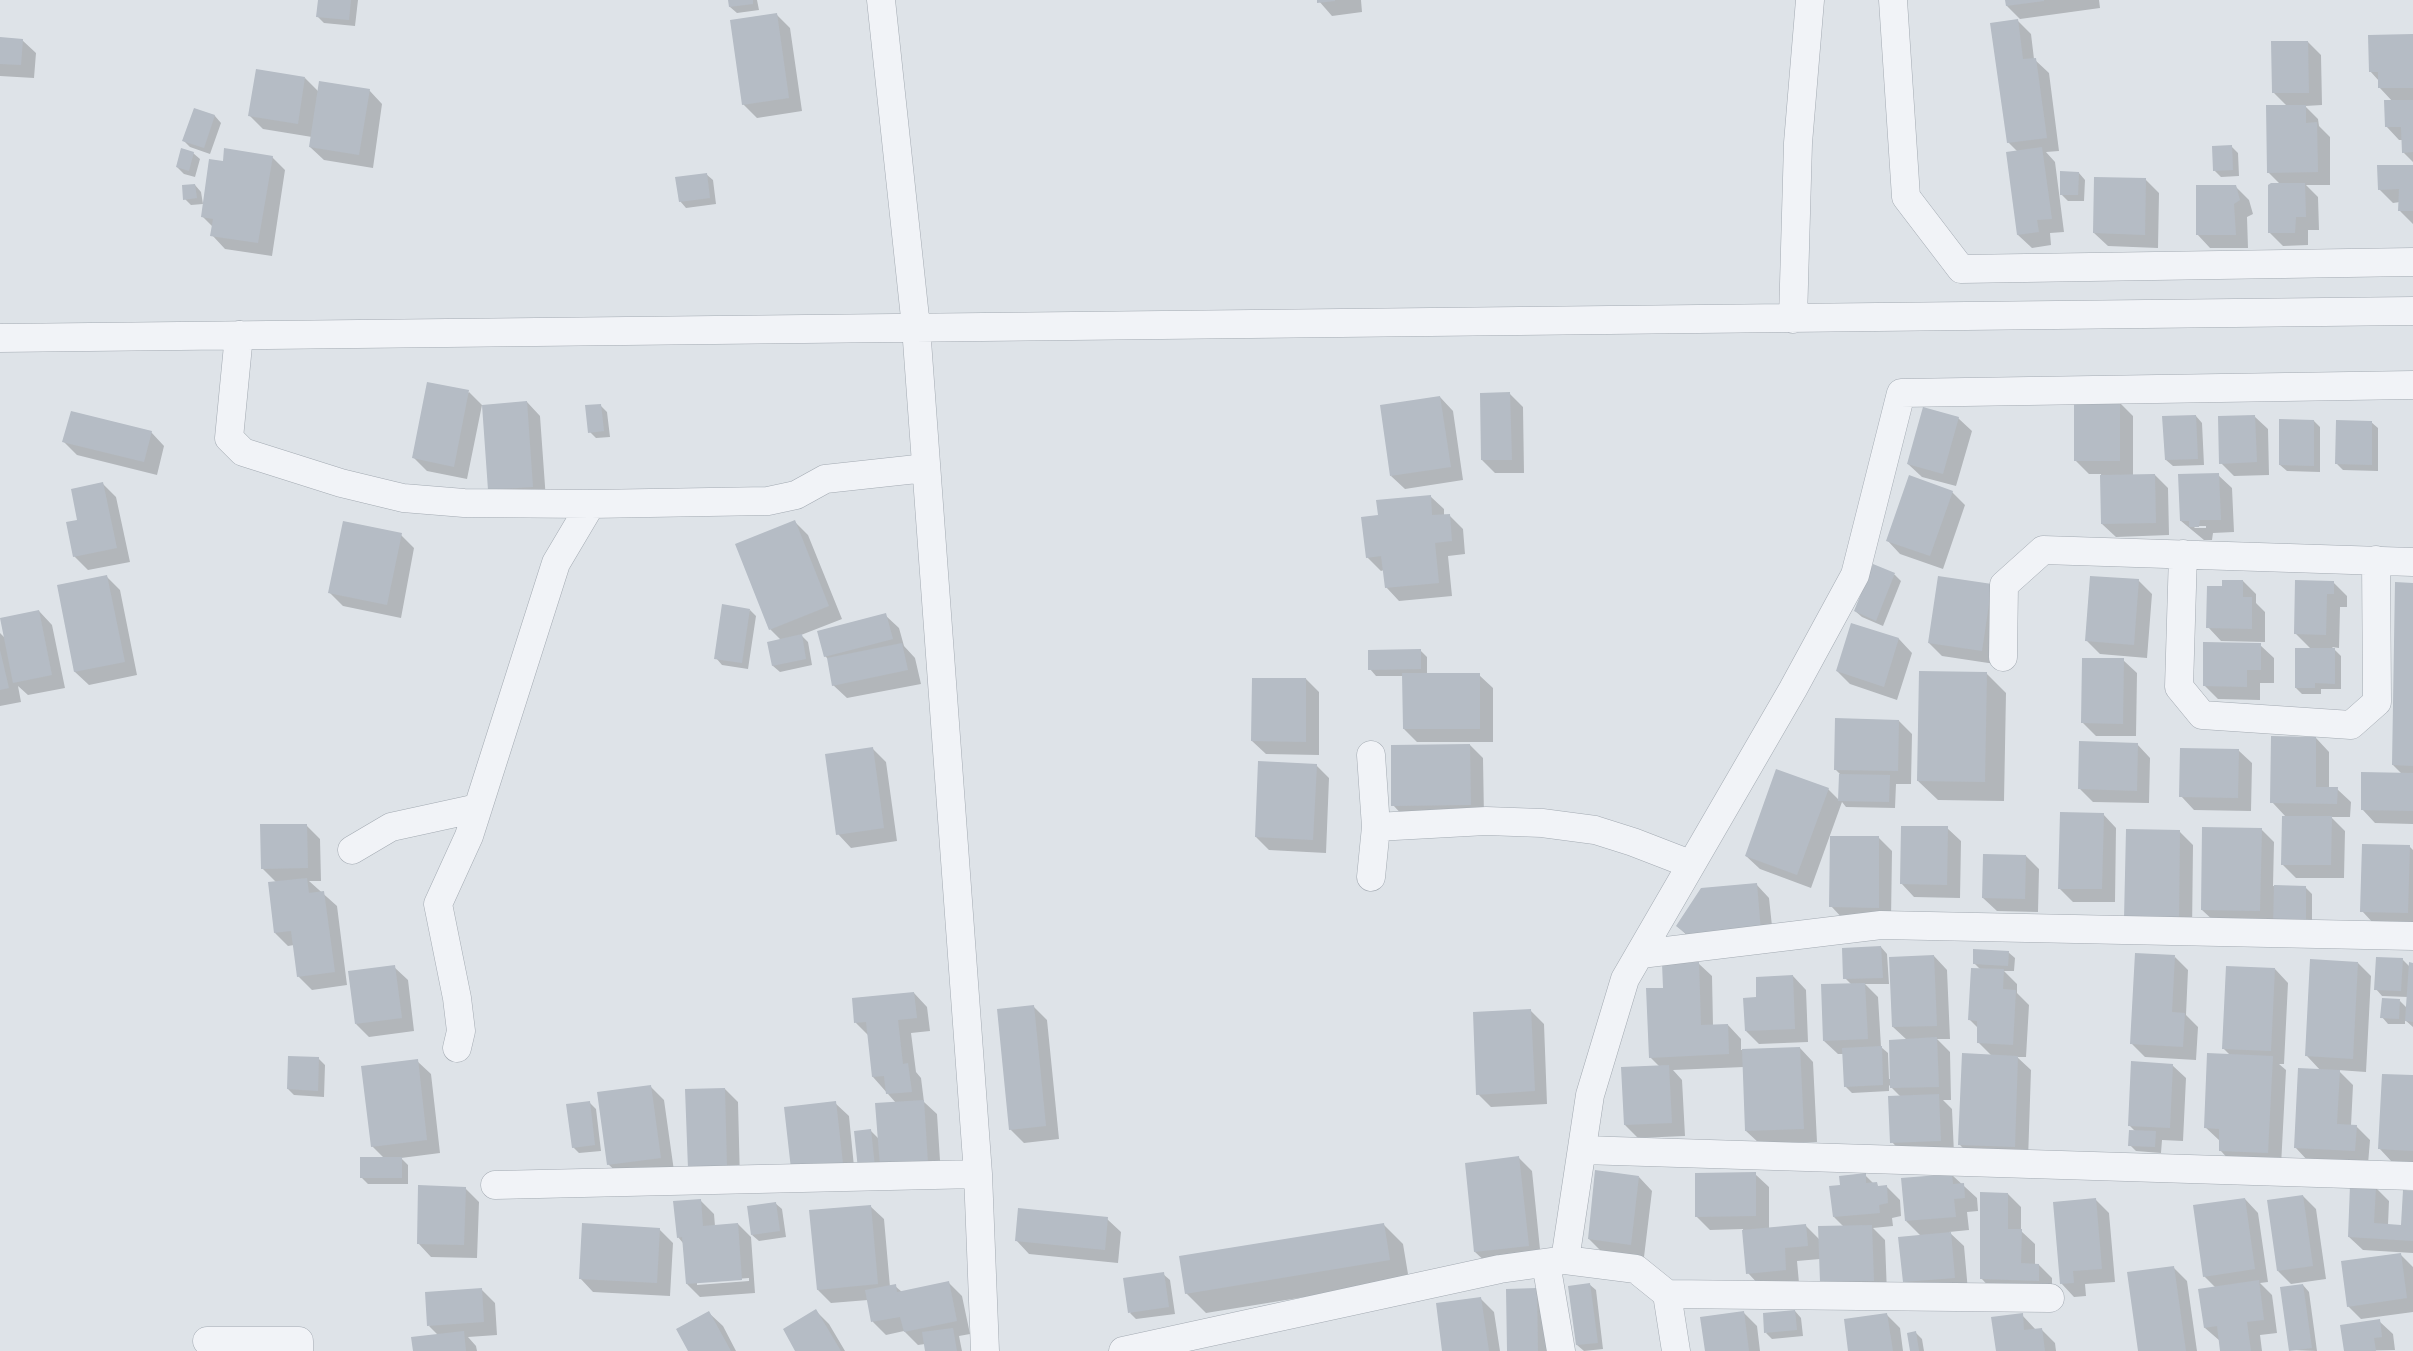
<!DOCTYPE html>
<html>
<head>
<meta charset="utf-8">
<style>
  body { margin:0 }
  canvas { display:block; background:#dee3e8 }
</style>
</head>
<body>
<canvas width="2413" height="1351"></canvas>
<script>
const context = document.querySelector('canvas').getContext('2d');
context.lineJoin = 'round';
function fillPath(path, color) { context.fillStyle = color; context.fill(path, 'evenodd'); }
const shape = rows => new Path2D(rows.map(r => 'M' + r).join(''));
function strokePath(path, color, width, dash) { context.strokeStyle = color; context.lineWidth = width; context.lineCap = dash ? 'butt' : 'round'; context.setLineDash(dash || []); context.stroke(path); }
fillPath(shape([
  [319,0,358,0,355,26,324,23,318,17],
  [729,0,757,0,759,10,737,13,730,7],
  [1318,0,1361,0,1362,12,1332,16],
  [2006,0,2099,0,2100,8,2020,19,2007,6],
  [777,15,790,28,802,111,757,118,743,104],
  [2017,20,2031,34,2034,59,2049,73,2059,151,2046,152,2055,162,2064,232,2050,233,2051,245,2032,248,2018,235,2018,152,2008,142],
  [2413,36,2413,162,2403,152,2403,140,2399,140,2386,126,2393,102,2379,87,2379,81,2370,71],
  [0,38,22,40,36,53,34,78,0,76],
  [2308,42,2321,55,2322,105,2305,106,2318,119,2319,126,2330,137,2330,185,2306,185,2318,197,2319,230,2308,230,2308,245,2283,246,2269,232,2280,184,2268,172,2287,106,2274,93],
  [305,78,319,92,369,90,382,104,373,168,324,160,310,147,312,137,263,129,250,116],
  [195,110,215,116,221,123,210,154,190,147,184,141],
  [2231,146,2238,153,2239,176,2221,177,2214,170],
  [193,153,200,159,195,177,184,174,177,167],
  [272,157,285,170,272,256,225,249,212,235,213,227,202,216,224,163],
  [2413,166,2413,224,2400,211,2400,202,2393,203,2379,189],
  [2079,173,2085,180,2084,201,2068,201,2061,194],
  [706,174,713,180,716,204,686,208,680,201],
  [2146,180,2159,193,2158,248,2108,246,2094,233],
  [195,185,201,192,203,204,191,205,185,199],
  [2235,186,2249,200,2253,214,2247,217,2248,248,2210,248,2197,234],
  [469,392,482,405,467,479,427,471,414,458],
  [1510,394,1523,407,1524,473,1495,473,1482,460],
  [1440,397,1453,411,1463,480,1405,489,1391,476],
  [527,402,540,416,546,500,489,490],
  [2119,402,2133,416,2133,475,2155,475,2168,488,2169,535,2116,537,2102,524,2101,474,2089,474,2075,460],
  [600,405,607,412,610,437,596,438,590,432],
  [2196,416,2202,423,2204,465,2173,466,2166,460],
  [2254,416,2268,429,2269,475,2234,476,2221,463],
  [1958,418,1972,431,1956,486,1922,477,1908,464],
  [2314,421,2320,427,2320,472,2287,471,2280,465],
  [2371,422,2378,428,2378,471,2343,470,2337,464],
  [151,432,164,446,157,475,77,455,64,442],
  [2218,475,2232,488,2234,532,2213,533,2212,540,2204,540,2181,521],
  [2193,526,2206,526,2206,528,2195,528],
  [103,484,116,497,130,562,88,570,74,556,79,521],
  [1952,492,1965,505,1943,569,1900,554,1887,540],
  [1430,496,1444,509,1444,516,1449,515,1463,529,1465,554,1448,556,1452,596,1399,601,1386,587,1384,570,1381,571,1367,557,1379,516],
  [795,522,808,535,842,619,801,635,808,642,812,665,780,672,773,666,768,643,781,640,770,629],
  [401,535,414,548,401,618,343,606,330,593],
  [1874,566,1895,575,1901,581,1883,626,1862,617,1855,611],
  [107,577,120,590,137,675,89,685,75,672,58,586],
  [2138,580,2152,594,2147,658,2100,654,2087,641],
  [2243,581,2256,594,2256,603,2265,612,2265,642,2221,641,2208,627,2223,587],
  [2333,582,2347,596,2347,607,2340,607,2339,648,2332,647,2341,656,2341,689,2321,689,2321,694,2302,694,2296,688,2311,649,2295,633],
  [2413,584,2413,824,2375,823,2362,809,2402,774,2393,765],
  [1992,585,1995,664,1942,656,1929,643],
  [750,610,756,616,748,669,722,665,716,658],
  [39,611,52,625,65,688,28,695,18,686,21,702,0,706,0,633,5,638],
  [885,615,899,628,904,646,915,658,921,684,847,698,833,685,829,660,825,656],
  [1852,624,1899,639,1912,653,1897,700,1850,684,1837,671],
  [2260,645,2274,658,2274,683,2260,683,2260,700,2218,699,2204,685],
  [1420,650,1427,657,1427,675,1479,675,1493,688,1493,742,1417,742,1404,729,1404,676,1376,676,1370,669],
  [2123,660,2137,673,2136,736,2096,736,2082,722],
  [1986,673,2006,693,2004,801,1938,800,1918,781],
  [1306,679,1319,692,1319,755,1266,754,1252,741],
  [1899,721,1912,734,1911,784,1896,784,1895,808,1846,807,1842,802,1811,888,1760,869,1746,856,1828,789,1840,801,1840,774,1835,769],
  [2316,738,2329,752,2329,788,2337,789,2351,802,2350,817,2331,817,2345,831,2344,878,2296,878,2282,864,2286,817,2272,802],
  [2137,744,2150,758,2149,803,2093,802,2080,789],
  [1470,745,1483,758,1484,818,1406,819,1393,805],
  [872,748,886,762,897,841,851,848,838,834],
  [2238,750,2252,763,2251,811,2194,810,2181,796],
  [1316,765,1329,778,1326,853,1269,850,1256,837],
  [2103,814,2116,828,2115,902,2073,902,2059,888],
  [307,826,320,839,321,881,309,881,337,906,347,985,312,990,298,976,294,945,288,946,275,933,277,883,262,868],
  [1947,828,1961,841,1960,898,1914,897,1901,883],
  [2261,829,2274,842,2273,886,2306,888,2312,894,2312,934,2216,923,2202,910],
  [2180,832,2193,845,2192,933,2126,919],
  [1879,838,1892,851,1891,920,1844,920,1831,906],
  [2409,846,2413,850,2413,926,2375,925,2362,911],
  [2026,856,2039,869,2038,912,1997,911,1983,898],
  [1756,884,1769,898,1774,945,1691,939,1677,926],
  [1881,947,1887,954,1889,984,1865,984,1878,997,1881,1047,1888,1053,1889,1079,1891,1079,1907,1040,1893,1027,1934,956,1947,970,1950,1039,1937,1039,1950,1052,1951,1100,1943,1100,1952,1109,1954,1154,1905,1156,1892,1142,1901,1097,1889,1085,1889,1091,1852,1093,1845,1086,1844,1054,1838,1054,1824,1041,1851,984,1845,978],
  [2008,952,2015,958,2014,971,2004,971,2017,984,2017,993,2029,1005,2026,1057,2017,1057,2031,1070,2028,1160,1973,1158,1960,1145,1992,1056,1978,1042,1978,1028,1970,1020,1980,969,1974,963],
  [2175,957,2188,970,2186,1015,2198,1027,2196,1060,2145,1057,2132,1044],
  [2402,959,2410,967,2413,964,2413,1027,2405,1020,2405,1024,2388,1024,2382,1017,2400,1001,2407,1008,2408,997,2382,996,2376,989],
  [1698,963,1712,976,1713,1026,1728,1025,1741,1039,1741,1050,1800,1048,1813,1062,1817,1142,1760,1144,1746,1131,1744,1067,1673,1070,1682,1080,1685,1136,1638,1138,1625,1125,1660,1067,1650,1057,1664,989],
  [2358,963,2371,976,2366,1072,2338,1070,2353,1085,2351,1126,2356,1126,2370,1140,2368,1164,2308,1161,2295,1147,2321,1071,2307,1056],
  [394,967,408,980,414,1031,369,1037,356,1024],
  [2275,969,2288,983,2284,1064,2279,1064,2286,1070,2281,1166,2233,1164,2220,1150,2220,1141,2205,1127,2230,1055,2223,1048],
  [1793,976,1806,990,1808,1042,1759,1044,1746,1031,1758,998],
  [914,993,927,1007,930,1031,911,1033,916,1072,921,1078,924,1102,937,1114,941,1176,866,1175,870,1130,879,1139,896,1103,873,1077,869,1036,856,1023,854,999],
  [1034,1007,1047,1020,1059,1139,1024,1143,1010,1129],
  [1530,1010,1544,1024,1547,1104,1491,1107,1478,1094],
  [318,1058,325,1065,324,1097,294,1095,288,1089],
  [417,1061,431,1074,440,1153,401,1158,408,1165,408,1184,368,1184,362,1178,384,1158,372,1146],
  [2172,1065,2186,1078,2183,1141,2162,1140,2161,1153,2136,1151,2130,1145,2135,1131,2130,1126],
  [2413,1077,2413,1163,2392,1162,2379,1148],
  [651,1087,664,1100,674,1171,622,1177,608,1164],
  [725,1089,738,1102,740,1181,702,1182],
  [589,1102,596,1109,601,1151,579,1153,573,1147],
  [835,1103,849,1116,855,1177,805,1182],
  [1519,1158,1532,1171,1541,1259,1489,1265,1475,1252],
  [1755,1174,1769,1187,1769,1229,1806,1226,1819,1239,1844,1227,1834,1217,1842,1187,1865,1175,1874,1184,1880,1187,1886,1186,1900,1200,1901,1216,1892,1218,1893,1226,1873,1228,1885,1240,1887,1294,1821,1282,1820,1259,1797,1261,1799,1283,1761,1287,1748,1273,1743,1229,1710,1230,1696,1216],
  [1952,1175,1977,1198,1978,1211,1967,1212,1969,1230,1949,1232,1964,1246,1968,1291,1917,1295,1904,1281,1921,1236,1906,1221],
  [1639,1177,1652,1191,1644,1257,1602,1252,1589,1239],
  [465,1188,479,1202,477,1258,431,1257,418,1243],
  [2376,1188,2389,1201,2388,1225,2402,1226,2413,1192,2413,1253,2363,1250,2349,1237],
  [2008,1194,2021,1207,2021,1231,2035,1244,2035,1265,2039,1265,2052,1278,2052,1294,1994,1292,1981,1278],
  [2303,1196,2316,1209,2326,1279,2291,1284,2278,1271],
  [2095,1199,2109,1213,2115,1282,2085,1284,2086,1296,2074,1297,2061,1283],
  [2245,1199,2258,1213,2268,1282,2260,1283,2272,1295,2277,1333,2260,1335,2262,1351,2222,1351,2220,1341,2205,1328,2215,1287,2204,1276],
  [700,1200,714,1214,715,1226,738,1224,751,1237,755,1293,700,1297,687,1284,683,1243,678,1237],
  [749,1278,749,1281,697,1285,697,1282],
  [775,1203,782,1209,786,1237,759,1241,752,1235],
  [870,1206,884,1219,890,1287,895,1286,902,1292,948,1282,962,1296,970,1334,959,1336,962,1351,927,1351,925,1344,918,1345,904,1331,886,1335,873,1322,868,1300,831,1303,818,1290,811,1211],
  [1107,1219,1121,1232,1118,1263,1029,1254,1016,1240],
  [1383,1224,1403,1244,1409,1280,1206,1313,1186,1293],
  [659,1229,673,1243,670,1296,593,1292,580,1278],
  [2400,1254,2413,1267,2413,1312,2361,1319,2348,1306],
  [2173,1267,2187,1281,2197,1351,2139,1351],
  [1163,1274,1170,1280,1175,1314,1136,1319,1130,1313],
  [1589,1284,1596,1290,1603,1349,1584,1351,1577,1345],
  [2303,1285,2309,1292,2317,1351,2290,1350],
  [481,1289,495,1303,497,1335,468,1337,476,1346,477,1351,414,1351,438,1335,429,1326],
  [1536,1290,1549,1303,1550,1351,1508,1351],
  [1481,1299,1494,1312,1500,1351,1443,1351],
  [816,1311,829,1324,845,1351,797,1351],
  [1795,1311,1801,1318,1803,1336,1772,1339,1766,1333],
  [709,1313,723,1326,736,1351,689,1351],
  [1744,1313,1757,1326,1760,1351,1706,1351],
  [1887,1315,1900,1328,1903,1351,1849,1351],
  [2022,1315,2036,1330,2042,1330,2055,1343,2056,1351,1997,1351],
  [2379,1321,2393,1334,2395,1350,2345,1351],
  [1916,1333,1922,1339,1924,1351,1911,1351]
]), '#0003');
fillPath(shape([
  [318,0,351,0,349,20,316,17],
  [728,0,753,0,753,4,729,7],
  [1317,0,1335,0,1335,1,1317,3],
  [2005,0,2044,0,2044,1,2006,6],
  [777,13,789,98,742,105,730,20],
  [2018,19,2023,59,2036,58,2047,138,2007,143,1990,23],
  [2413,34,2413,88,2378,88,2378,72,2369,72,2368,35],
  [0,37,23,39,21,65,0,64],
  [2271,41,2308,41,2309,93,2272,93],
  [256,69,305,77,298,124,248,116],
  [319,81,370,89,359,155,309,147],
  [2384,100,2413,100,2413,152,2402,153,2401,127,2385,127],
  [2266,105,2306,105,2306,123,2317,122,2318,172,2267,173],
  [194,108,215,115,204,148,182,141],
  [2232,145,2233,170,2213,171,2212,146],
  [2042,147,2052,219,2037,220,2039,232,2017,235,2006,152],
  [181,148,194,152,189,171,176,167],
  [224,148,273,156,258,243,210,236,213,219,201,217,209,159,223,161],
  [2377,165,2413,165,2413,211,2398,211,2399,189,2378,190],
  [2060,171,2079,172,2078,195,2060,195],
  [707,173,710,198,679,202,675,177],
  [2094,177,2146,178,2145,235,2093,233],
  [2271,183,2305,183,2306,217,2296,217,2295,233,2268,233,2268,185],
  [195,184,197,198,183,200,182,185],
  [2196,185,2236,185,2240,200,2234,204,2236,235,2196,235],
  [427,382,469,390,454,467,412,458],
  [1510,392,1512,460,1481,460,1480,393],
  [1440,396,1451,467,1390,476,1380,405],
  [527,401,533,487,488,490,482,405],
  [2074,401,2120,401,2120,461,2074,461],
  [601,404,604,431,588,433,585,405],
  [1923,407,1959,417,1943,474,1907,464],
  [71,411,152,431,144,462,62,442],
  [2196,415,2198,459,2165,460,2162,416],
  [2255,415,2257,462,2219,464,2218,416],
  [2279,419,2314,420,2314,466,2279,465],
  [2336,420,2372,421,2372,465,2335,464],
  [2219,473,2221,520,2200,520,2199,527,2189,527,2189,521,2180,521,2178,474],
  [2155,474,2156,523,2101,524,2100,475],
  [1909,475,1953,491,1930,556,1886,541],
  [103,482,117,548,73,557,66,522,77,520,71,489],
  [1431,495,1432,515,1450,514,1452,541,1435,543,1439,583,1385,588,1381,556,1366,558,1361,517,1378,515,1376,500],
  [795,520,829,606,769,630,735,544],
  [343,521,402,533,387,605,328,593],
  [1873,564,1895,573,1876,621,1854,611],
  [107,575,125,662,74,672,57,585],
  [1938,576,1992,584,1982,651,1928,643],
  [2090,576,2139,579,2134,645,2085,641],
  [2222,580,2243,580,2243,597,2252,597,2252,629,2206,628,2207,586,2222,586],
  [2295,580,2334,581,2334,594,2327,594,2326,635,2294,634],
  [2395,582,2413,583,2413,766,2392,765],
  [722,604,750,609,742,663,714,659],
  [39,610,52,675,13,683,0,618],
  [886,613,893,639,824,657,817,631],
  [1851,623,1899,638,1884,687,1836,671],
  [802,634,806,659,772,666,767,642],
  [2203,642,2261,643,2261,670,2247,670,2247,687,2203,686],
  [902,643,908,670,832,686,827,658],
  [2295,648,2335,648,2335,684,2315,683,2315,688,2295,688],
  [1421,649,1421,669,1368,670,1368,650],
  [0,650,9,688,0,690],
  [2082,658,2124,658,2123,724,2081,723],
  [1919,671,1987,672,1985,782,1917,781],
  [1402,673,1480,673,1480,729,1403,729],
  [1252,678,1306,678,1306,742,1251,741],
  [1835,718,1899,720,1898,771,1834,770],
  [2271,736,2316,737,2316,787,2338,787,2337,804,2270,803],
  [2079,741,2138,743,2137,791,2078,789],
  [1470,744,1471,805,1391,806,1391,745],
  [873,747,884,828,836,835,825,754],
  [2180,748,2239,749,2238,798,2179,797],
  [1258,761,1317,764,1313,840,1255,837],
  [1776,769,1829,788,1797,875,1745,856],
  [2361,772,2413,773,2413,811,2361,810],
  [1839,774,1890,775,1889,802,1838,801],
  [2060,812,2104,813,2102,889,2058,889],
  [2282,816,2332,816,2331,865,2281,865],
  [260,824,307,824,308,868,261,869],
  [1901,826,1948,826,1947,885,1900,884],
  [2202,827,2262,828,2260,911,2201,910],
  [2126,829,2180,830,2179,920,2124,919],
  [1830,836,1879,836,1879,908,1829,907],
  [2362,844,2410,845,2408,913,2360,912],
  [1983,854,2026,855,2025,899,1982,898],
  [307,878,309,893,324,891,335,972,297,977,291,931,274,933,268,882],
  [1757,883,1761,932,1689,936,1676,926,1701,888],
  [2274,885,2306,886,2306,928,2273,928],
  [1881,946,1883,978,1843,979,1842,948],
  [1973,949,2009,951,2008,966,1973,964],
  [2135,953,2175,955,2172,1012,2185,1013,2183,1047,2130,1044],
  [1934,955,1937,1026,1892,1027,1889,957],
  [2376,957,2403,958,2401,991,2374,990],
  [2310,959,2358,962,2353,1059,2305,1056],
  [1699,962,1701,1025,1728,1024,1729,1054,1649,1058,1646,988,1663,988,1662,963],
  [2409,962,2413,963,2413,1022,2405,1021],
  [395,965,402,1018,355,1024,348,971],
  [2226,966,2275,968,2271,1051,2222,1049],
  [1971,968,2004,969,2003,989,2016,990,2013,1045,1977,1043,1977,1021,1968,1020],
  [1793,975,1795,1029,1745,1031,1743,998,1756,997,1756,977],
  [1865,983,1868,1039,1823,1041,1821,984],
  [914,992,917,1018,898,1020,903,1064,908,1063,912,1092,886,1094,884,1076,872,1077,866,1022,854,1023,852,998],
  [2382,998,2400,999,2399,1019,2380,1018],
  [1034,1005,1046,1126,1009,1130,997,1009],
  [1531,1009,1535,1091,1476,1095,1473,1012],
  [1937,1037,1939,1087,1890,1088,1889,1040],
  [1882,1046,1883,1085,1844,1087,1842,1048],
  [1800,1047,1804,1129,1745,1131,1742,1049],
  [1962,1053,2018,1056,2015,1147,1958,1145],
  [2207,1053,2273,1056,2268,1153,2219,1151,2219,1129,2204,1128],
  [288,1056,319,1057,318,1091,287,1089],
  [418,1059,427,1140,371,1147,361,1066],
  [2131,1061,2173,1064,2170,1128,2128,1126],
  [1669,1065,1672,1123,1624,1125,1621,1067],
  [2298,1068,2340,1070,2337,1124,2357,1125,2355,1151,2294,1148],
  [2382,1074,2413,1075,2413,1151,2378,1149],
  [651,1085,661,1158,607,1165,597,1092],
  [725,1088,727,1168,688,1169,685,1089],
  [1939,1094,1941,1141,1890,1143,1888,1096],
  [924,1100,928,1163,880,1167,875,1103],
  [590,1101,595,1145,572,1148,566,1104],
  [836,1101,843,1164,791,1169,784,1107],
  [871,1129,875,1167,858,1169,854,1131],
  [2129,1130,2156,1131,2155,1147,2128,1146],
  [1519,1156,1529,1246,1474,1252,1465,1163],
  [360,1157,402,1157,402,1178,360,1178],
  [1595,1170,1639,1176,1631,1245,1588,1239],
  [1756,1172,1756,1216,1695,1217,1695,1173],
  [1866,1173,1866,1183,1877,1182,1878,1186,1887,1185,1888,1203,1879,1205,1880,1213,1833,1217,1829,1186,1840,1185,1839,1176],
  [1952,1174,1953,1184,1964,1183,1965,1198,1954,1199,1956,1217,1905,1221,1901,1178],
  [418,1185,466,1187,464,1245,417,1244],
  [2350,1185,2376,1187,2374,1223,2401,1225,2403,1190,2413,1191,2413,1241,2348,1237],
  [1980,1192,2008,1193,2008,1229,2022,1229,2021,1263,2039,1264,2039,1281,1980,1279],
  [2303,1195,2313,1266,2277,1271,2267,1200],
  [2096,1198,2102,1269,2073,1271,2074,1283,2060,1284,2053,1202],
  [2245,1198,2255,1269,2203,1277,2193,1205],
  [701,1199,703,1226,738,1223,742,1280,686,1284,682,1237,677,1238,673,1201],
  [776,1202,780,1231,751,1235,747,1206],
  [871,1205,878,1284,817,1290,809,1210],
  [1018,1208,1108,1217,1105,1250,1015,1241],
  [582,1223,660,1228,657,1283,579,1279],
  [1384,1223,1390,1260,1185,1294,1179,1256],
  [1806,1224,1808,1246,1785,1248,1786,1270,1746,1274,1742,1230],
  [1872,1225,1874,1281,1820,1282,1818,1226],
  [1951,1232,1955,1278,1903,1282,1898,1237],
  [2401,1253,2407,1298,2347,1307,2341,1261],
  [2174,1266,2186,1351,2138,1351,2127,1272],
  [1164,1272,1169,1307,1128,1313,1123,1278],
  [2259,1280,2264,1320,2247,1322,2251,1351,2220,1351,2217,1326,2204,1328,2198,1289],
  [949,1281,957,1321,904,1332,900,1317,871,1322,865,1290,896,1284,897,1292],
  [1590,1283,1598,1343,1576,1345,1568,1286],
  [2303,1284,2312,1348,2289,1351,2280,1287],
  [482,1288,484,1322,427,1326,425,1292],
  [1537,1288,1538,1351,1507,1351,1506,1289],
  [1481,1297,1489,1351,1442,1351,1436,1303],
  [816,1309,841,1351,795,1351,783,1329],
  [1795,1310,1797,1330,1764,1333,1763,1313],
  [709,1311,731,1351,688,1351,676,1329],
  [1744,1311,1749,1351,1705,1351,1700,1317],
  [1887,1313,1893,1351,1848,1351,1844,1319],
  [2023,1313,2024,1330,2042,1328,2045,1351,1996,1351,1991,1317],
  [2380,1319,2382,1337,2374,1338,2376,1351,2344,1351,2340,1325],
  [953,1328,957,1351,925,1351,922,1332],
  [464,1331,466,1351,413,1351,411,1337],
  [1916,1331,1919,1351,1910,1351,1907,1333]
]), '#b5bcc5');
const minor = shape([
  [881,0,916,327,978,1174,985,1351],
  [1893,0,1906,197,1961,269,2413,262],
  [1793,319,1798,143,1810,0],
  [239,335,229,438,243,452,341,483,403,498,464,503,591,504,768,501,796,495,825,479,926,468],
  [0,338,2413,311],
  [2183,554,2179,687,2202,715,2351,725,2377,702,2376,560],
  [2003,657,2004,585,2043,550,2413,562],
  [1371,755,1376,827,1371,877],
  [1376,827,1486,821,1542,823,1595,830,1633,842,1690,864],
  [352,850,391,827,478,808],
  [1641,954,1881,925,2413,936],
  [457,1048,461,1031,457,998,438,904,469,836,556,563,591,504],
  [1582,1150,2413,1176],
  [495,1185,978,1174],
  [1565,1260,1590,1095,1625,979,1793,689,1855,575,1901,393,2413,385],
  [1546,1263,1561,1351],
  [1667,1294,1676,1351],
  [207,1341,299,1341,299,1351],
  [1123,1351,1500,1269,1565,1260,1636,1269,1667,1294,2050,1298]
]);
strokePath(minor, '#a3aab2', 29);
strokePath(minor, '#f1f3f7', 28);
</script>
</body>
</html>
